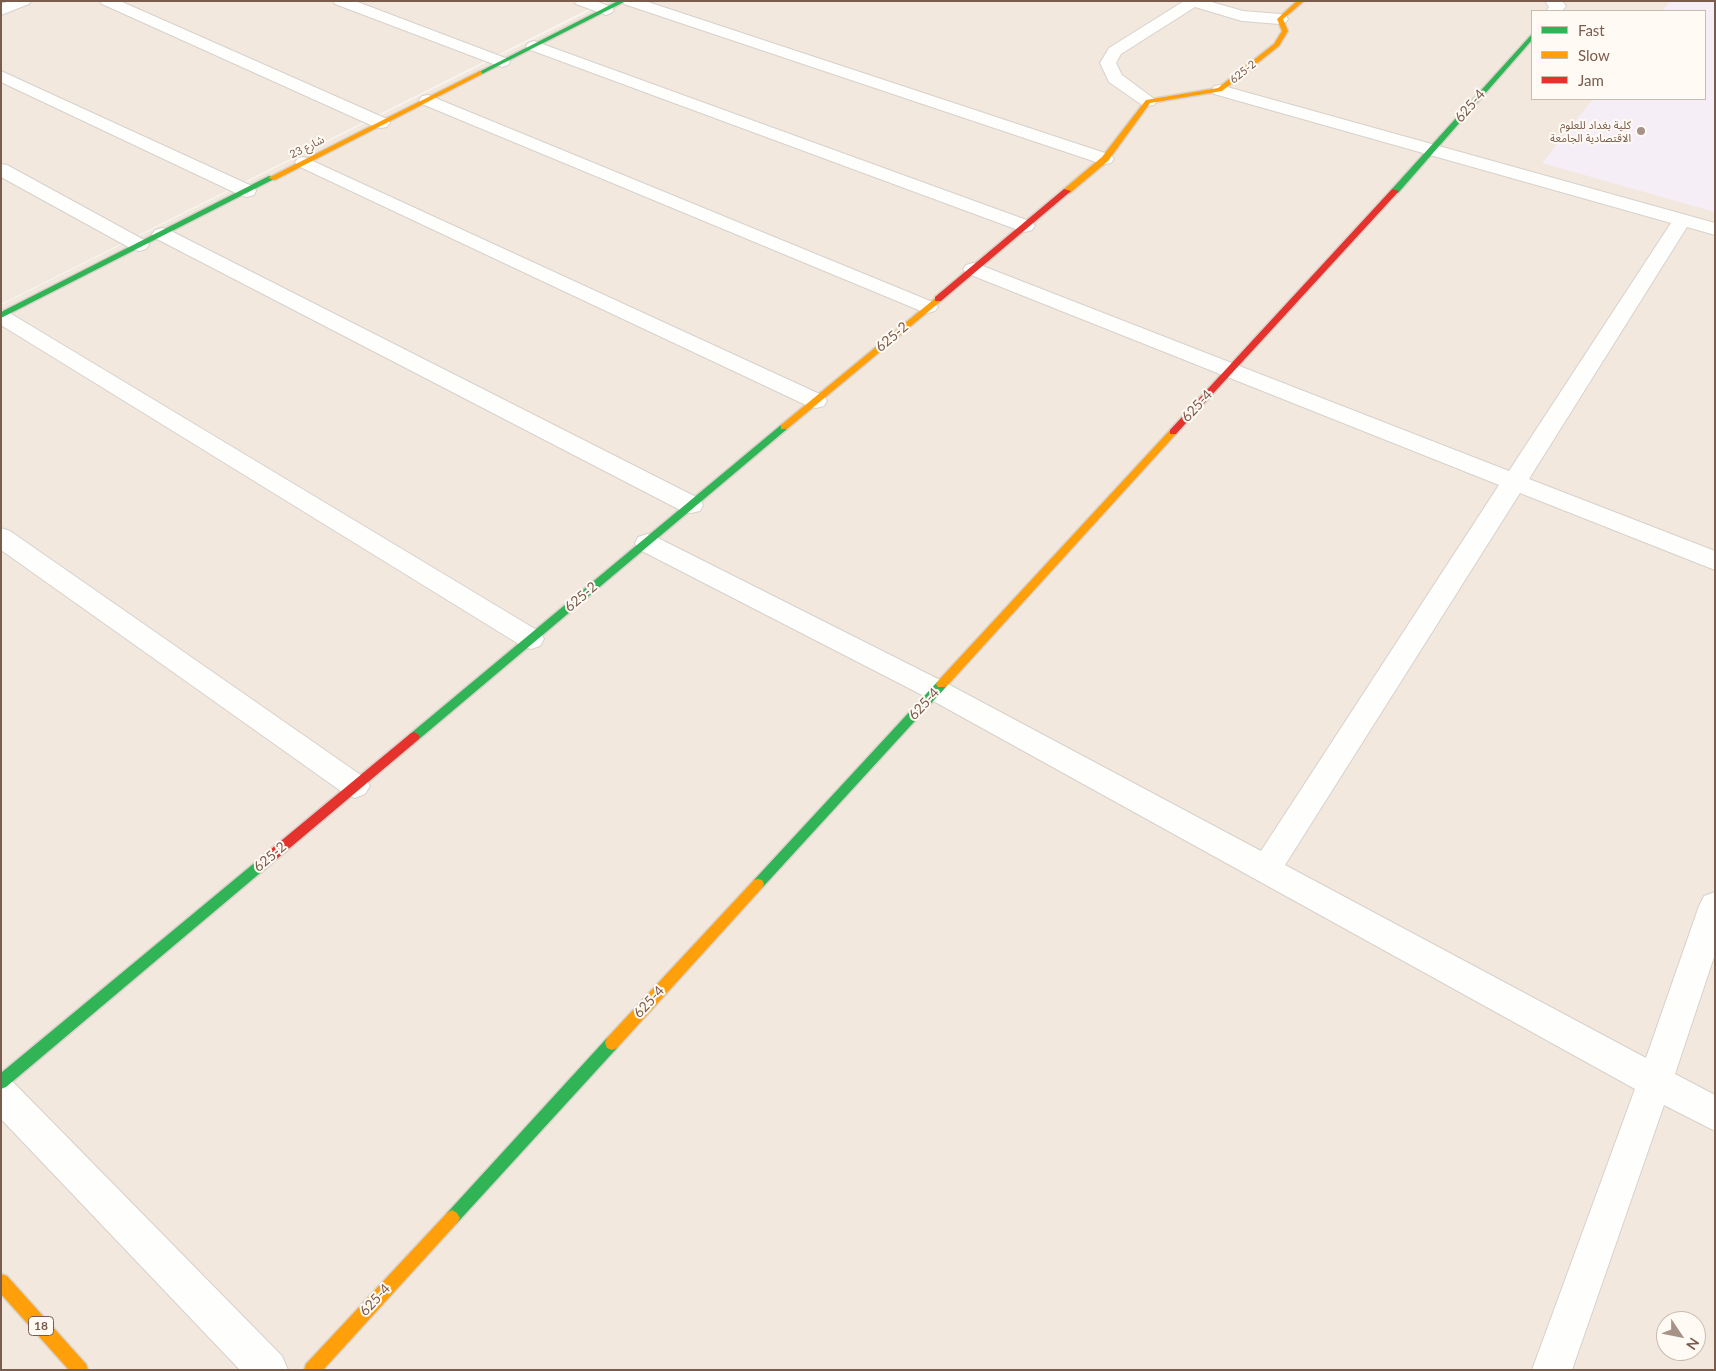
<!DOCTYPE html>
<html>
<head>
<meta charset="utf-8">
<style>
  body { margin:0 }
  #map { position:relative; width:1716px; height:1371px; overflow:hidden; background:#f9f5f0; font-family:Lato,sans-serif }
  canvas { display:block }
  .frame { position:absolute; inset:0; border:2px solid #7a5c4d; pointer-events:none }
  .legend { position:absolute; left:1531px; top:10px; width:175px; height:90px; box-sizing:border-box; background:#fffaf3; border:1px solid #cabbb1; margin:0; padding:6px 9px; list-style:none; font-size:15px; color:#7a5c4d }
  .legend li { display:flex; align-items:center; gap:10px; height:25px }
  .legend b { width:25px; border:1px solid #cabbb1 }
  .north { position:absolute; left:1656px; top:1311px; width:50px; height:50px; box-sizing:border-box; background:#fffaf3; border:1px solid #cabbb1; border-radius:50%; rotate:124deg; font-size:14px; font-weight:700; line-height:20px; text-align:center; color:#7a5c4d }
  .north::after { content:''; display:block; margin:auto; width:18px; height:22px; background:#a69286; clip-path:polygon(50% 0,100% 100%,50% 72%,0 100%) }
</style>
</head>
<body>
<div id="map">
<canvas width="1716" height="1371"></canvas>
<div class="frame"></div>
<ul class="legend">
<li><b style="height:6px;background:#30b455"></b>Fast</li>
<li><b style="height:6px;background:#ff9f0a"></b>Slow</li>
<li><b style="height:6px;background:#e5322d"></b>Jam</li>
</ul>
<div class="north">N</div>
</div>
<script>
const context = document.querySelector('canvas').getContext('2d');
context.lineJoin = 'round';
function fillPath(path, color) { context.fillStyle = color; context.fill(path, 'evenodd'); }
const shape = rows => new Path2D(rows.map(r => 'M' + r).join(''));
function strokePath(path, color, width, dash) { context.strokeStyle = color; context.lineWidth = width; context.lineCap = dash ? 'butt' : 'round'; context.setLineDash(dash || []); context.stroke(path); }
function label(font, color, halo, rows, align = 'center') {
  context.font = font + ' Lato,"Noto Sans Arabic",sans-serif'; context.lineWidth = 4; context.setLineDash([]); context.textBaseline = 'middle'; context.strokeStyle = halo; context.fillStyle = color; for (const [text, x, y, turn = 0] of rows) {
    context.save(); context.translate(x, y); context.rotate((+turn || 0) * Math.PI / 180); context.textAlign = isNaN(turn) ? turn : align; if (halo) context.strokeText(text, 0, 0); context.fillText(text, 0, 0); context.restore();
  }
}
fillPath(shape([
  [1,1,605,1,1,304],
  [609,1,1715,1,1715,1370,1,1370,1,305],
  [1532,11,1705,11,1705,99,1532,99],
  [1666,1321,1696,1321,1696,1351,1666,1351]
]), '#f2e8de');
fillPath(shape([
  [1670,1,1715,1,1715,212,1542,163,1593,99,1705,99,1705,11,1662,11]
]), '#f6eef6');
const street = shape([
  [10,1,31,1,29,4,1,15,1,4,10,1],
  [100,1,120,1,387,119,390,123,387,127,381,128,375,127,102,4,100,1],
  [333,1,355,1,508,59,510,62,508,65,502,67,496,65,335,4,333,1],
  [574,1,596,1,611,7,614,10,611,13,606,15,576,4,574,1],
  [622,1,645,1,1111,155,1114,159,1111,163,1105,164,1099,163,624,4,622,1],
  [1184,1,1208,1,1243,11,1280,14,1286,16,1288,19,1286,22,1280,24,1242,21,1195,7,1121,54,1116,63,1122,75,1157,101,1154,105,1148,106,1142,105,1109,82,1100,63,1109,48,1184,1],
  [1545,1,1562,1,1566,6,1562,11,1546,11,1549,7,1545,1],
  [534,41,1032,222,1035,226,1032,230,1025,232,1018,230,528,49,526,46,528,43,534,41],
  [1,71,254,187,256,191,254,195,247,197,240,195,1,82,1,71],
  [1220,85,1715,223,1715,235,1687,227,1529,479,1715,551,1715,570,1520,493,1285,865,1646,1058,1699,906,1704,896,1715,892,1715,954,1675,1074,1715,1095,1715,1131,1664,1105,1572,1370,1532,1370,1635,1089,926,697,638,549,635,543,638,537,647,534,656,537,946,683,1261,851,1499,485,966,273,963,269,966,265,973,263,980,265,1509,471,1671,223,1214,94,1212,90,1214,86,1220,85],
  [428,95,935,303,938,307,935,311,928,313,921,311,422,104,419,100,422,96,428,95],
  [304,157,824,396,827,401,824,406,816,408,808,406,298,166,295,162,298,158,304,157],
  [1,164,7,165,146,241,149,245,146,249,139,251,132,249,1,177,1,164],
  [162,228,169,230,700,499,703,505,700,511,691,513,682,511,155,238,152,234,155,230,162,228],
  [1,310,8,312,540,632,544,639,540,646,531,649,522,646,1,325,1,310],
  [1,528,10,531,365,778,370,786,365,794,355,798,345,794,1,550,1,528],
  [1,1077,13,1082,282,1356,288,1370,240,1370,1,1119,1,1077]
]);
const fast = shape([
  [618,1,626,1,482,74,477,73,618,1],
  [1532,34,1532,40,1398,193,1392,193,1392,189,1532,34],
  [269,176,276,178,1,318,1,312,269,176],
  [784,424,787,425,787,429,418,740,410,740,408,737,410,734,781,425,784,424],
  [942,680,946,681,948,684,946,687,762,888,758,889,754,888,752,884,754,880,938,681,942,680],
  [262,859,266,860,268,864,266,868,6,1087,1,1089,1,1073,258,860,262,859],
  [612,1036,617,1038,619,1043,617,1048,457,1223,452,1226,447,1223,444,1218,447,1213,607,1038,612,1036]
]);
const slow = shape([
  [1297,1,1304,1,1283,19,1288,31,1279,46,1222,91,1150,103,1108,161,1070,193,1064,193,1064,189,1102,157,1146,100,1218,88,1274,44,1282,31,1277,19,1297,1],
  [480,71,482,72,482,74,275,180,268,178,480,71],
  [938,296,942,299,941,301,787,429,781,429,781,425,938,296],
  [1173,429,1178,432,1176,434,946,687,938,687,936,684,938,681,1170,430,1173,429],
  [758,879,762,880,764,884,762,888,617,1048,612,1050,607,1048,605,1043,607,1038,754,880,758,879],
  [452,1210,457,1213,460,1218,457,1223,323,1370,304,1370,306,1364,447,1213,452,1210],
  [1,1274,7,1276,86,1364,88,1370,69,1370,1,1294,1,1274]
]);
const jam = shape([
  [1064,189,1071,191,941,301,935,301,935,297,1064,189],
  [1392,189,1399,191,1176,434,1170,434,1170,430,1392,189],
  [414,732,418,734,420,737,418,740,266,868,262,869,258,868,256,864,258,860,410,734,414,732]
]);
strokePath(street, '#d7d1cb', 2);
strokePath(fast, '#d9d2cb', 3);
strokePath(slow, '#d9d2cb', 3);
strokePath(jam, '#d9d2cb', 3);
fillPath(street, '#fefefd');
fillPath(fast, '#30b455');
fillPath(slow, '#ff9f0a');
fillPath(jam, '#e5322d');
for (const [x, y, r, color] of [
  [1641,131,5,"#a69286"]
]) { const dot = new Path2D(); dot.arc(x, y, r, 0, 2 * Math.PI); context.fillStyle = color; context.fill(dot); strokePath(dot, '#fffaf3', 2); }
label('11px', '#7a5c4d', '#fffaf3', [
  ["625-2",1243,72,-38],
  ["شارع 23",307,147,-27]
]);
label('11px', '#7a5c4d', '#fffaf3', [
  ["كلية بغداد للعلوم",1631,125],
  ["الاقتصادية الجامعة",1631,138]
], 'right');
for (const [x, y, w] of [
  [41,1326,25]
]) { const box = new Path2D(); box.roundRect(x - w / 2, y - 9.5, w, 19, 4); context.fillStyle = '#fffaf3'; context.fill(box); strokePath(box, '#7a5c4d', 1); }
label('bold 12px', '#7a5c4d', null, [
  ["18",41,1326]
]);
label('14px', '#7a5c4d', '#fffaf3', [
  ["625-4",1470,106,-49],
  ["625-2",892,337,-40],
  ["625-4",1197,406,-47],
  ["625-2",581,597,-40],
  ["625-4",924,704,-47],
  ["625-2",270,857,-40],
  ["625-4",649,1002,-47],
  ["625-4",375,1300,-47]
]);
</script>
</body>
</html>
